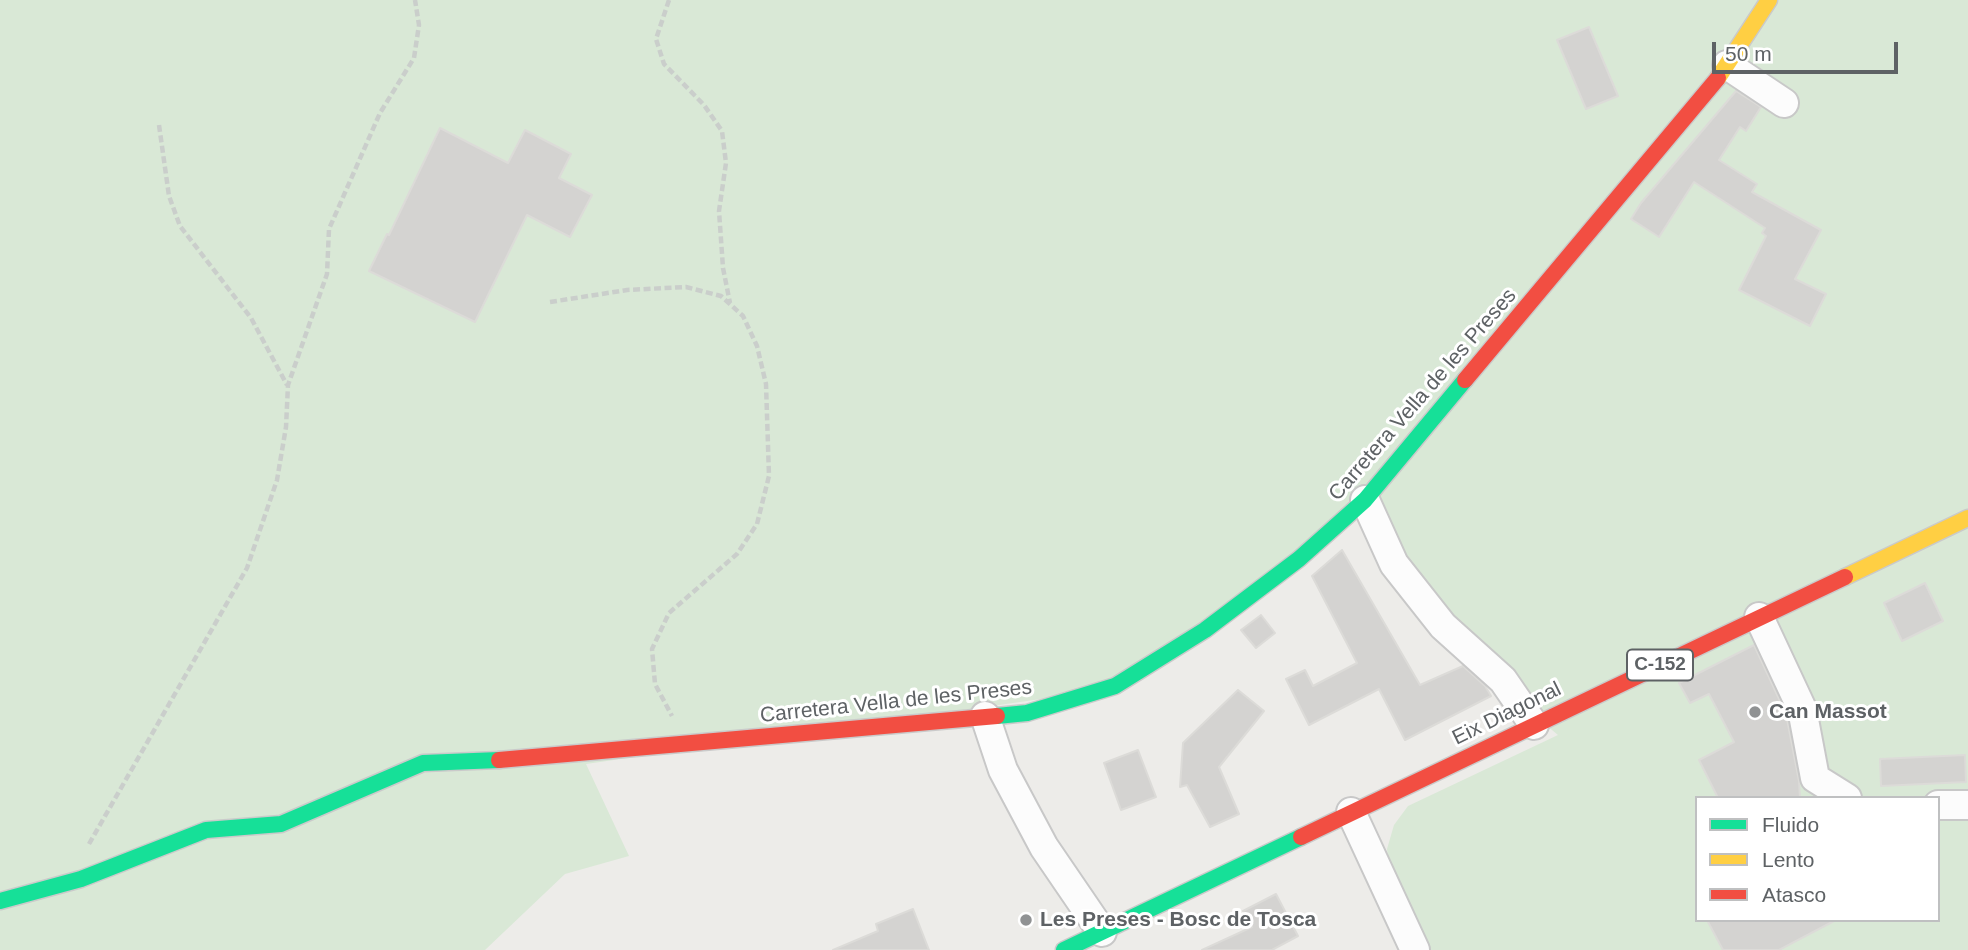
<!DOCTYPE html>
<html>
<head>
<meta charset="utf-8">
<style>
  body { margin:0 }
  #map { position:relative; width:1968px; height:950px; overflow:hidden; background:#edece9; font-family:Arial,sans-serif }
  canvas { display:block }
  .legend { position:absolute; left:1695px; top:796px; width:245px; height:126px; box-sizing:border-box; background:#fff; border:2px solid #bfc0c1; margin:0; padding:9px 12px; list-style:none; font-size:21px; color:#5e6265 }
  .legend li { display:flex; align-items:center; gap:14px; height:35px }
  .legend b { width:35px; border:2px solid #bfc0c1 }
  .scale { position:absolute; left:1712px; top:42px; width:186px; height:32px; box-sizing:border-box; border:4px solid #5e6265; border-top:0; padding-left:9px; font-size:21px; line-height:24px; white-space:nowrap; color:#5e6265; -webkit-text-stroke:5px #fff; paint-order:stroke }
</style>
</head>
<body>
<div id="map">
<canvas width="1968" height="950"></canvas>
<ul class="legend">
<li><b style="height:9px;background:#16e098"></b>Fluido</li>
<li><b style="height:9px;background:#ffcf43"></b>Lento</li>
<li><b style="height:9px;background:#f24e42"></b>Atasco</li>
</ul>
<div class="scale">50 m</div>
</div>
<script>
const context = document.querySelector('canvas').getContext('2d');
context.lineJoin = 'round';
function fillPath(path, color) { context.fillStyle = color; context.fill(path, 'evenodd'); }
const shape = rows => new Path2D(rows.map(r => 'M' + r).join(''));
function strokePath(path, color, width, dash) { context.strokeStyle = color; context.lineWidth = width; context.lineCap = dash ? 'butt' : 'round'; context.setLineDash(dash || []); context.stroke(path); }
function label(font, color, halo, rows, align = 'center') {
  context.font = font + ' Arial,sans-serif'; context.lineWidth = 6; context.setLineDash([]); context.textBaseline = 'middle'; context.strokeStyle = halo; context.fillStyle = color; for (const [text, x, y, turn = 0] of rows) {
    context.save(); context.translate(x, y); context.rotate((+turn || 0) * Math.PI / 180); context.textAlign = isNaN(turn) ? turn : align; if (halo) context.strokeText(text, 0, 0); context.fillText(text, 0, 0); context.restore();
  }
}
fillPath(shape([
  [0,0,1968,0,1968,950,1425,950,1389,872,1387,849,1394,825,1408,806,1558,735,1421,621,1392,582,1366,504,1132,686,586,764,629,856,565,874,485,950,0,950],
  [1697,798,1938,798,1938,920,1697,920]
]), '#d9e8d6');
const building = shape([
  [1589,27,1618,96,1586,109,1557,40,1589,27],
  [1736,91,1761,107,1746,131,1740,127,1719,160,1757,184,1752,192,1821,230,1795,279,1826,294,1810,326,1739,290,1766,236,1762,233,1765,228,1694,182,1659,237,1631,219,1641,203,1736,91],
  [440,128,508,163,525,130,571,154,559,178,592,195,570,237,527,215,475,322,369,271,387,234,389,235,440,128],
  [1342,550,1420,685,1463,666,1485,686,1491,696,1405,740,1379,689,1309,725,1286,679,1305,670,1313,686,1357,663,1312,576,1342,550],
  [1925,583,1943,621,1902,641,1884,603,1925,583],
  [1261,615,1275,633,1256,648,1241,630,1261,615],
  [1754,645,1786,714,1799,781,1800,798,1718,798,1699,760,1734,742,1709,694,1690,703,1679,683,1754,645],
  [1238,690,1264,711,1219,767,1239,814,1210,827,1187,785,1180,787,1183,743,1238,690],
  [1138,750,1156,797,1121,810,1104,763,1138,750],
  [1965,755,1966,782,1881,786,1880,759,1965,755],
  [1276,894,1298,936,1272,950,1202,950,1252,927,1243,911,1276,894],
  [913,909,929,950,833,950,878,931,876,924,913,909],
  [1707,920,1836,920,1779,950,1723,950,1707,920]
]);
fillPath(building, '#d4d3d1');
strokePath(building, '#dcdbd8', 2);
const street = shape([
  [1727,65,1784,103],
  [1365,500,1394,564,1443,626,1503,680,1534,725],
  [1759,617,1802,709,1815,778,1847,798],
  [985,716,1003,770,1044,847,1102,932],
  [1938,805,1968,805],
  [1351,812,1415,950]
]);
const fast = shape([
  [997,716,1027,713,1115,686,1205,630,1299,559,1365,500,1465,380],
  [0,901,81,879,206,830,281,824,423,763,499,760],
  [1064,950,1301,837]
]);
const slow = shape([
  [1718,78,1769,0],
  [1845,577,1968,518]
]);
const jam = shape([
  [1465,380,1718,78],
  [499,760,997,716],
  [1301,837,1845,577]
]);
strokePath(street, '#c8c8c8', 32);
strokePath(fast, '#cacaca', 19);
strokePath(slow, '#cacaca', 19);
strokePath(jam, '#cacaca', 19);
strokePath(shape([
  [669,0,656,39,664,64,704,105,722,131,726,163,719,211,723,268,730,303],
  [159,125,169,196,180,226,251,318,287,385],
  [550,302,627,290,686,287,721,296,743,316,757,346,766,384,769,476,757,524,737,554,669,613,652,649,655,684,672,716],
  [89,844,247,568,277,480,286,427,288,385,327,274,329,229,380,113,414,58,419,25,415,0]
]), '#cacecb', 4.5, [7, 3.5]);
strokePath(street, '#fcfcfc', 28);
strokePath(fast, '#16e098', 16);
strokePath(slow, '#ffcf43', 16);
strokePath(jam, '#f24e42', 16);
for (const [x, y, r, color] of [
  [1755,712,7,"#909293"],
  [1026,920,7,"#909293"]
]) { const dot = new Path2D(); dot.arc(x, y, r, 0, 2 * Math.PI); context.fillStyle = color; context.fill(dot); strokePath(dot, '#fff', 2.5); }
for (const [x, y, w] of [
  [1660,665,66]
]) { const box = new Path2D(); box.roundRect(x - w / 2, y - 15.5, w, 31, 5); context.fillStyle = '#fff'; context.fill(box); strokePath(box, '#5e6265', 2); }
label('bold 19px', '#5e6265', null, [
  ["C-152",1660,665]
]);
label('21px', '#5e6265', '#fff', [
  ["Carretera Vella de les Preses",1423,395,-49],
  ["Carretera Vella de les Preses",896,702,-6],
  ["Eix Diagonal",1507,714,-26]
]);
label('bold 21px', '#5e6265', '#fff', [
  ["Can Massot",1769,712],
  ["Les Preses - Bosc de Tosca",1040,920]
], 'left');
</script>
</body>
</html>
